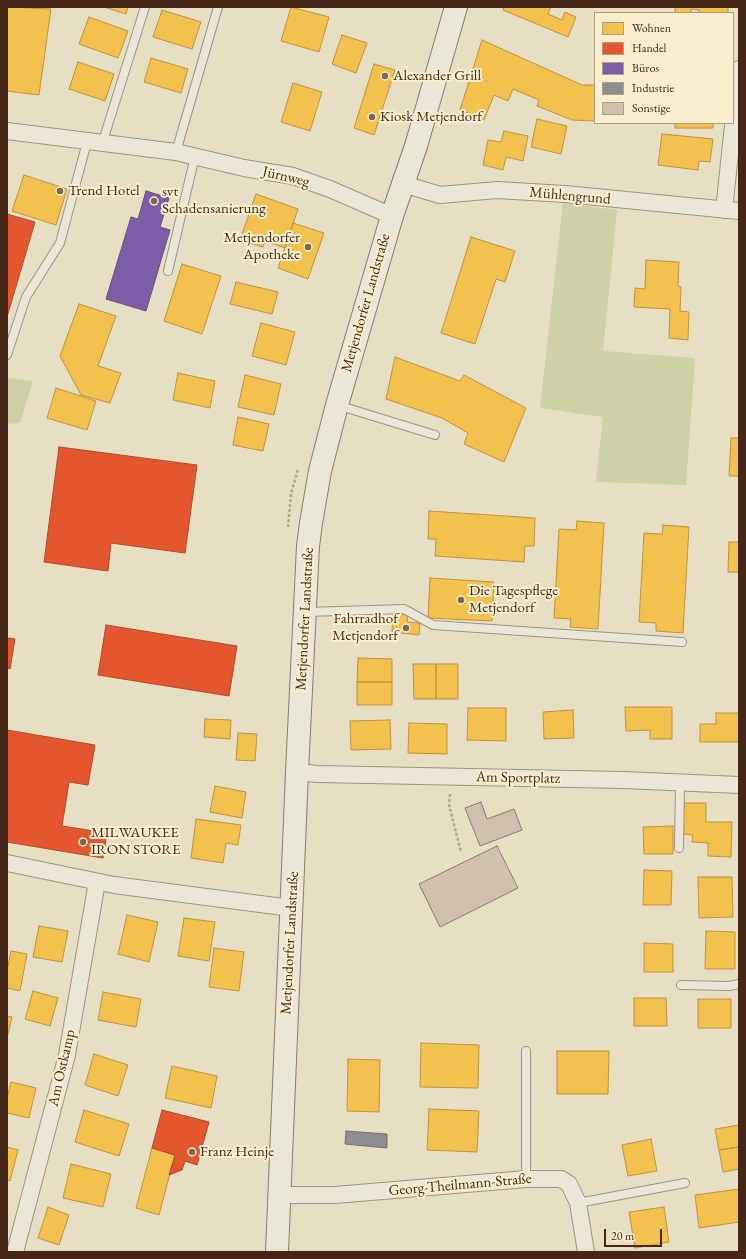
<!DOCTYPE html>
<html>
<head>
<meta charset="utf-8">
<style>
  body { margin:0 }
  #map { position:relative; width:746px; height:1259px; overflow:hidden; background:#e7dfc3; font-family:"EB Garamond",serif }
  canvas { display:block }
  .frame { position:absolute; inset:0; border:8px solid #442717; pointer-events:none }
  .legend { position:absolute; left:594px; top:12px; width:140px; height:112px; box-sizing:border-box; background:#f9efce; border:1px solid #b19f85; margin:0; padding:5px 7px; list-style:none; font-size:12px; color:#442717 }
  .legend li { display:flex; align-items:center; gap:8px; height:20px }
  .legend b { width:20px; border:1px solid #b19f85 }
  .scale { position:absolute; left:604px; top:1229px; width:58px; height:18px; box-sizing:border-box; border:2px solid #442717; border-top:0; padding-left:5px; font-size:12px; line-height:14px; white-space:nowrap; color:#442717; -webkit-text-stroke:3px #f9efce; paint-order:stroke }
</style>
</head>
<body>
<div id="map">
<canvas width="746" height="1259"></canvas>
<div class="frame"></div>
<ul class="legend">
<li><b style="height:11px;background:#f2c14e"></b>Wohnen</li>
<li><b style="height:11px;background:#e4572e"></b>Handel</li>
<li><b style="height:11px;background:#7b5ea7"></b>Büros</li>
<li><b style="height:11px;background:#8d8d92"></b>Industrie</li>
<li><b style="height:11px;background:#cfc0ad"></b>Sonstige</li>
</ul>
<div class="scale">20 m</div>
</div>
<script>
const context = document.querySelector('canvas').getContext('2d');
context.lineJoin = 'round';
function fillPath(path, color) { context.fillStyle = color; context.fill(path, 'evenodd'); }
const shape = rows => new Path2D(rows.map(r => 'M' + r).join(''));
function strokePath(path, color, width, dash) { context.strokeStyle = color; context.lineWidth = width; context.lineCap = dash ? 'butt' : 'round'; context.setLineDash(dash || []); context.stroke(path); }
function label(font, color, halo, rows, align = 'center') {
  context.font = font + ' "EB Garamond",serif'; context.lineWidth = 4; context.setLineDash([]); context.textBaseline = 'middle'; context.strokeStyle = halo; context.fillStyle = color; for (const [text, x, y, turn = 0] of rows) {
    context.save(); context.translate(x, y); context.rotate((+turn || 0) * Math.PI / 180); context.textAlign = isNaN(turn) ? turn : align; if (halo) context.strokeText(text, 0, 0); context.fillText(text, 0, 0); context.restore();
  }
}
fillPath(shape([
  [563,203,617,210,603,351,695,358,686,485,596,482,603,417,540,408],
  [7,378,33,381,20,423,7,424]
]), '#cfd1a6');
const homes = shape([
  [7,7,51,9,39,95,7,91,7,7],
  [104,7,128,7,126,14,104,7],
  [291,7,329,17,319,52,281,41,291,7],
  [504,7,551,7,548,14,562,20,565,12,576,17,568,37,503,10,504,7],
  [675,7,728,7,728,13,699,13,699,10,691,9,691,13,675,13,675,7],
  [162,10,201,22,192,49,153,37,162,10],
  [89,17,128,31,118,58,79,44,89,17],
  [342,35,367,43,356,73,332,64,342,35],
  [482,40,582,85,595,85,595,121,572,120,537,106,539,100,513,89,508,101,494,95,484,120,460,110,482,40],
  [151,58,188,69,181,93,144,82,151,58],
  [78,62,114,74,105,101,69,89,78,62],
  [374,64,395,70,374,135,354,128,374,64],
  [293,83,322,92,310,131,281,122,293,83],
  [537,119,567,126,561,154,531,147,537,119],
  [675,123,713,123,713,128,675,128,675,123],
  [504,131,528,136,523,161,506,157,503,170,483,165,488,140,501,142,504,131],
  [662,134,713,139,710,162,699,161,698,170,658,165,662,134],
  [24,175,67,189,56,225,12,211,24,175],
  [256,194,298,209,285,248,265,241,263,247,240,240,256,194],
  [293,223,324,233,308,279,278,268,293,223],
  [471,237,515,251,505,282,496,279,475,344,441,333,471,237],
  [646,260,679,262,678,286,681,287,680,311,689,312,688,340,669,338,670,309,634,307,635,288,645,289,646,260],
  [182,264,221,276,202,334,164,321,182,264],
  [236,282,278,292,272,314,230,304,236,282],
  [79,304,116,316,98,366,121,373,110,403,81,395,60,356,79,304],
  [261,323,295,332,286,365,252,356,261,323],
  [395,357,460,381,464,375,526,408,504,462,464,444,468,433,442,418,386,399,395,357],
  [178,373,215,381,210,408,173,400,178,373],
  [245,375,281,384,274,415,238,407,245,375],
  [56,388,96,401,87,430,47,418,56,388],
  [238,417,269,424,263,451,233,445,238,417],
  [731,438,739,438,739,476,729,476,731,438],
  [429,511,535,518,534,546,525,546,524,562,435,556,436,539,428,539,429,511],
  [577,521,604,523,598,629,570,627,571,619,554,618,559,529,576,530,577,521],
  [663,525,689,527,683,633,656,631,656,623,639,622,644,533,662,534,663,525],
  [729,542,739,542,739,572,728,572,729,542],
  [430,578,494,582,492,621,428,618,430,578],
  [393,613,408,614,407,622,420,623,419,635,392,632,393,613],
  [358,658,392,659,392,682,357,682,358,658],
  [413,664,436,664,436,699,414,699,413,664],
  [436,664,458,664,458,699,436,699,436,664],
  [357,682,392,682,392,705,357,705,357,682],
  [625,707,672,707,672,739,650,739,650,730,626,731,625,707],
  [468,708,506,708,506,741,467,740,468,708],
  [573,710,574,738,544,739,543,712,573,710],
  [716,713,739,713,739,742,700,742,700,724,716,724,716,713],
  [205,719,231,720,230,739,204,737,205,719],
  [390,720,391,749,351,750,350,721,390,720],
  [409,723,447,724,447,754,408,753,409,723],
  [238,733,257,734,255,761,236,760,238,733],
  [215,786,246,792,242,818,210,812,215,786],
  [684,803,706,803,706,822,732,822,731,857,708,856,708,843,692,842,693,835,683,834,684,803],
  [196,819,241,825,238,845,226,843,223,863,191,858,196,819],
  [673,826,673,854,644,854,643,827,673,826],
  [644,870,672,871,671,905,643,905,644,870],
  [698,877,732,877,733,917,699,918,698,877],
  [127,915,158,922,149,962,118,954,127,915],
  [184,918,215,922,209,961,178,956,184,918],
  [39,926,68,931,62,962,33,957,39,926],
  [706,931,735,932,735,969,705,969,706,931],
  [644,943,673,944,673,972,644,972,644,943],
  [214,948,244,952,239,991,209,987,214,948],
  [11,951,27,954,20,991,7,988,7,971,11,951],
  [33,991,58,998,50,1026,25,1019,33,991],
  [103,992,141,999,136,1027,98,1020,103,992],
  [634,998,666,998,667,1026,634,1026,634,998],
  [698,999,731,999,731,1028,698,1028,698,999],
  [7,1016,12,1017,7,1038,7,1016],
  [421,1043,479,1045,478,1088,420,1087,421,1043],
  [557,1051,609,1051,608,1094,557,1094,557,1051],
  [94,1054,128,1065,118,1096,85,1085,94,1054],
  [348,1059,380,1060,379,1112,347,1111,348,1059],
  [172,1066,217,1076,211,1108,165,1098,172,1066],
  [11,1082,36,1088,29,1118,7,1113,7,1098,11,1082],
  [429,1109,479,1111,477,1152,427,1150,429,1109],
  [84,1110,129,1124,119,1156,75,1142,84,1110],
  [739,1125,739,1147,719,1150,715,1129,739,1125],
  [651,1139,657,1171,628,1176,622,1145,651,1139],
  [7,1147,18,1150,10,1181,7,1180,7,1147],
  [739,1147,739,1169,723,1172,719,1150,739,1147],
  [152,1148,175,1155,159,1215,136,1208,152,1148],
  [71,1164,111,1174,103,1207,63,1198,71,1164],
  [739,1189,739,1222,699,1228,695,1195,739,1189],
  [48,1207,69,1215,59,1245,38,1238,48,1207],
  [664,1207,669,1242,635,1248,629,1212,664,1207]
]);
fillPath(homes, '#f2c14e');
strokePath(homes, '#be933e', 1);
const shops = shape([
  [7,214,35,222,7,317,7,214],
  [59,447,197,465,185,553,111,543,108,571,44,562,59,447],
  [106,625,237,646,229,696,98,675,106,625],
  [7,638,15,639,10,669,7,668,7,638],
  [7,730,95,745,88,785,69,782,62,826,107,833,103,858,7,842,7,730],
  [162,1110,209,1122,197,1165,185,1161,182,1170,169,1175,175,1155,152,1148,162,1110]
]);
fillPath(shops, '#e4572e');
strokePath(shops, '#b44927', 1);
const offices = shape([
  [146,191,169,198,160,227,170,230,146,311,106,299,131,217,138,219,146,191]
]);
fillPath(offices, '#7b5ea7');
strokePath(offices, '#6a4e7c', 1);
const industry = shape([
  [346,1131,387,1134,387,1148,345,1144,346,1131]
]);
fillPath(industry, '#8d8d92');
strokePath(industry, '#776e6d', 1);
const building = shape([
  [481,802,487,819,514,809,522,830,480,846,465,808,481,802],
  [497,846,518,888,440,927,419,884,497,846]
]);
fillPath(building, '#cfc0ad');
strokePath(building, '#857c6d', 1);
const service = shape([
  [102,144,145,7],
  [176,152,218,7],
  [168,271,195,156],
  [7,355,26,297,60,243,87,142],
  [337,405,435,435],
  [306,612,404,609,433,625,682,642],
  [679,848,680,783],
  [681,985,729,986,739,984],
  [526,1179,526,1051],
  [578,1203,685,1183]
]);
const minor = shape([
  [7,131,176,152,244,168,293,176,330,189,392,216],
  [403,184,440,195,497,190,565,194,739,211],
  [724,210,739,69],
  [297,772,318,774,623,780,739,785],
  [7,863,114,885,291,908],
  [280,1195,335,1195,526,1179,561,1179,569,1184,578,1203,586,1252],
  [15,1252,67,1055,97,882]
]);
const secondary = shape([
  [277,1252,297,772,308,546,311,523,320,471,337,405,392,216,416,146,456,7]
]);
strokePath(service, '#9d9483', 10);
strokePath(minor, '#9d9483', 18);
strokePath(secondary, '#857c6d', 24);
strokePath(shape([
  [288,527,291,494,298,469],
  [450,794,449,805,461,852]
]), '#ada69a', 2.5, [3, 2]);
strokePath(service, '#eae7d8', 8);
strokePath(minor, '#eae7d8', 16);
strokePath(secondary, '#eae7d8', 22);
for (const [x, y, r, color] of [
  [385,76,4,"#7d6753"],
  [372,117,4,"#7d6753"],
  [60,191,4,"#7d6753"],
  [154,201,4,"#7d6753"],
  [308,247,4,"#7d6753"],
  [461,600,4,"#7d6753"],
  [406,628,4,"#7d6753"],
  [83,842,4,"#7d6753"],
  [192,1152,4,"#7d6753"]
]) { const dot = new Path2D(); dot.arc(x, y, r, 0, 2 * Math.PI); context.fillStyle = color; context.fill(dot); strokePath(dot, '#f9efce', 1.5); }
label('15px', '#442717', '#f9efce', [
  ["Alexander Grill",393,76],
  ["Kiosk Metjendorf",380,117],
  ["Trend Hotel",68,191],
  ["svt",162,192],
  ["Schadensanierung",162,209],
  ["Metjendorfer",300,238,"right"],
  ["Apotheke",300,255,"right"],
  ["Die Tagespflege",469,591],
  ["Metjendorf",469,608],
  ["Fahrradhof",398,619,"right"],
  ["Metjendorf",398,636,"right"],
  ["MILWAUKEE",91,833],
  ["IRON STORE",91,850],
  ["Franz Heinje",200,1152]
], 'left');
label('15px', '#442717', '#f9efce', [
  ["Jürnweg",286,177,13],
  ["Mühlengrund",570,196,5],
  ["Metjendorfer Landstraße",366,303,-74],
  ["Metjendorfer Landstraße",305,619,-87],
  ["Am Sportplatz",518,778,1],
  ["Metjendorfer Landstraße",290,943,-87],
  ["Am Ostkamp",62,1068,-77],
  ["Georg-Theilmann-Straße",460,1185,-5]
]);
</script>
</body>
</html>
